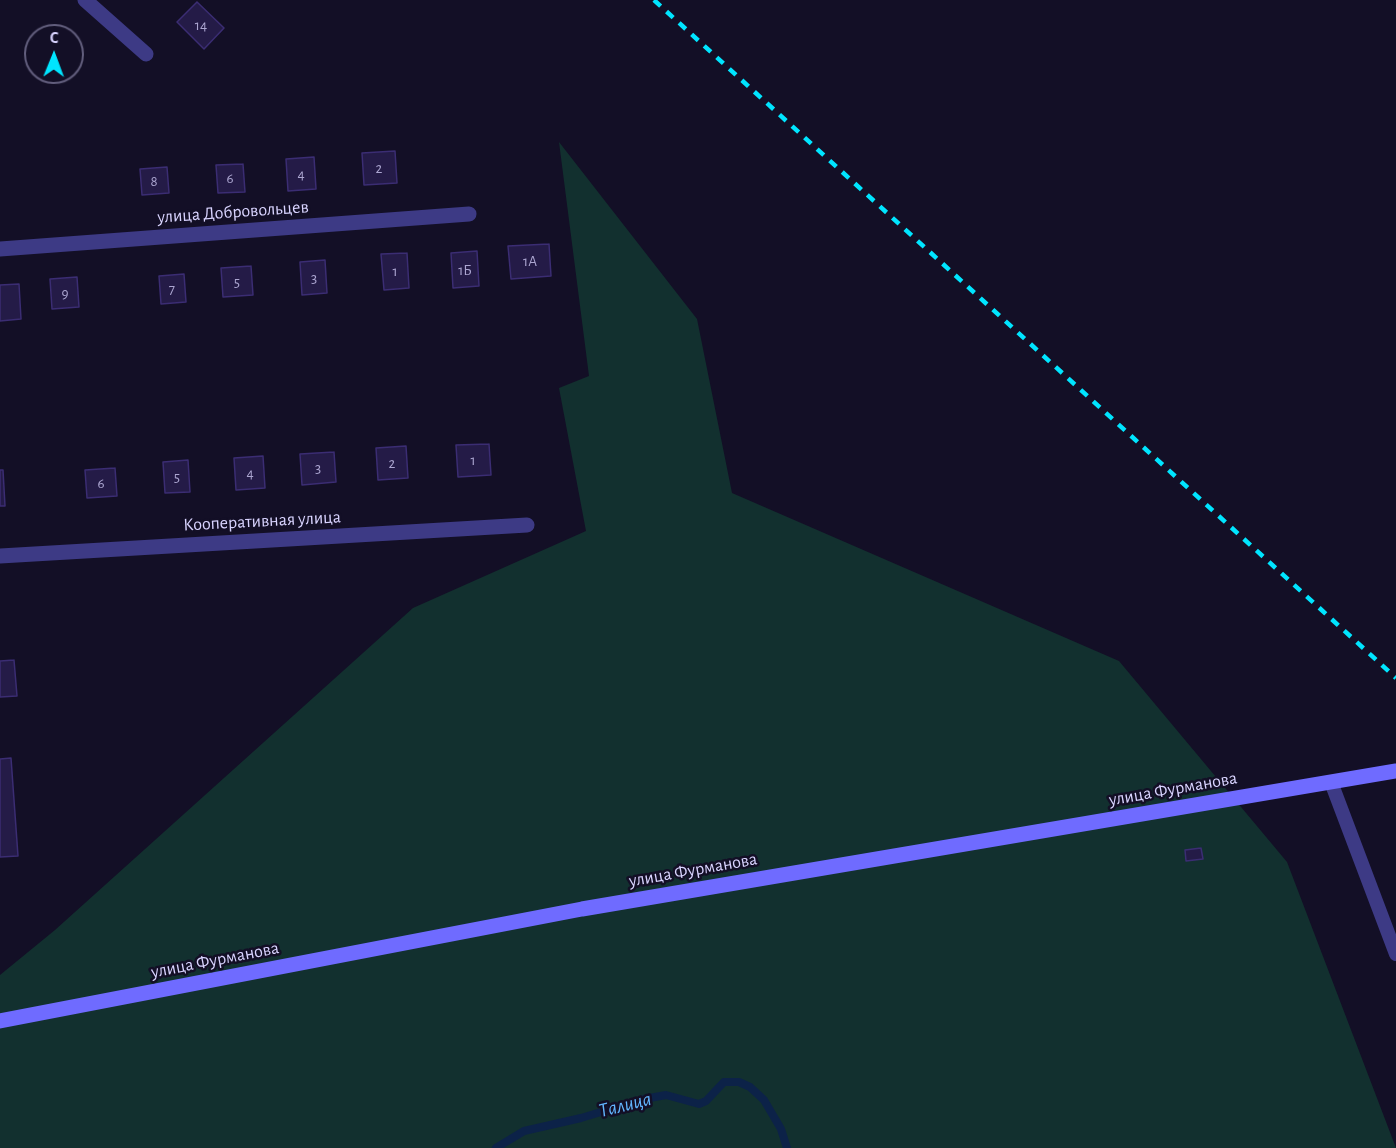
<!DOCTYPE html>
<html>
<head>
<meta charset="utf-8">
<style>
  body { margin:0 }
  #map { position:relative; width:1396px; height:1148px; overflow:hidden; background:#130f26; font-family:"Alegreya Sans",sans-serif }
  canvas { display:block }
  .north { position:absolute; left:24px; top:24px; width:60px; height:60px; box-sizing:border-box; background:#130f26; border:2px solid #625e7d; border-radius:50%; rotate:1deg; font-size:16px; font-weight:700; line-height:24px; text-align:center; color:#d9d4ff }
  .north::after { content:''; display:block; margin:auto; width:21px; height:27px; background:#00e5ff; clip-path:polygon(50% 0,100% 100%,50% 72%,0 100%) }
</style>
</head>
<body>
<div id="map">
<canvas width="1396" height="1148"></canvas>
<div class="north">С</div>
</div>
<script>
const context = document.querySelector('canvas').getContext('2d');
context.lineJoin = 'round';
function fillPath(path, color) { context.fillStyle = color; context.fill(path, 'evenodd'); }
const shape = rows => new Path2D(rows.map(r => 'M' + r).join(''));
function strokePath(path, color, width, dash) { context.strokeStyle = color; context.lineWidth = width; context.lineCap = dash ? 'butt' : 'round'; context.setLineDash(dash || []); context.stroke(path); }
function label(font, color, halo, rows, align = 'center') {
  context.font = font + ' "Alegreya Sans",sans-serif'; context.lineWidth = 5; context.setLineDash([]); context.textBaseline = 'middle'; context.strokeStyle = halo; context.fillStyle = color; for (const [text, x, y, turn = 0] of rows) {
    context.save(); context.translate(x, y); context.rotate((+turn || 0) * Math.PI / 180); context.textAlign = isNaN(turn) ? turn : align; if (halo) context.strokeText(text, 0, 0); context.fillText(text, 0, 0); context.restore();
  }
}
fillPath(shape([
  [559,142,697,319,732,493,1119,661,1287,862,1396,1148,0,1148,0,975,55,930,413,608,586,531,559,388,589,376]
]), '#12302f');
strokePath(shape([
  [496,1148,524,1131,581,1118,644,1099,666,1095,699,1104,706,1101,724,1082,739,1082,750,1087,764,1100,781,1129,787,1148]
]), '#0c2248', 8);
const building = shape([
  [197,2,224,28,204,49,177,22,197,2],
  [395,151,397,183,364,185,362,153,395,151],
  [314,157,316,189,288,191,286,159,314,157],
  [243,164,245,192,218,193,216,165,243,164],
  [167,167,169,193,142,195,140,169,167,167],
  [549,244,551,276,511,279,508,246,549,244],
  [477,251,479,286,453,288,451,253,477,251],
  [407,253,409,288,384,290,381,254,407,253],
  [325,260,327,293,302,295,300,262,325,260],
  [251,266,253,295,223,297,221,268,251,266],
  [184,274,186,302,161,304,159,276,184,274],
  [77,277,79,307,52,309,50,279,77,277],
  [19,284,21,319,0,321,0,285,19,284],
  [489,444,491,475,458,477,456,445,489,444],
  [406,446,408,478,378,480,376,448,406,446],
  [334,452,336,482,302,485,300,454,334,452],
  [263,456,265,488,236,490,234,458,263,456],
  [188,460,190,492,165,493,163,462,188,460],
  [115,468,117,496,87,498,85,470,115,468],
  [0,470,3,470,5,506,0,506,0,470],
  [14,660,17,696,0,697,0,661,14,660],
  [11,758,18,856,0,857,0,759,11,758],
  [1201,848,1203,859,1186,861,1185,850,1201,848]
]);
fillPath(building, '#241b47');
strokePath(building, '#3b2d73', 1.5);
strokePath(shape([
  [1331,782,1396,954]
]), '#3d3a85', 14);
strokePath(shape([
  [85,0,146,54],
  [0,249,469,214],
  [0,556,527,525]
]), '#3d3a85', 15);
strokePath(shape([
  [0,1021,582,909,1396,771]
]), '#6f6bff', 15);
strokePath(shape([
  [654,0,1396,678]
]), '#00e5ff', 4.5, [9, 8]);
label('15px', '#aca6d1', null, [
  ["14",201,25],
  ["2",379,168],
  ["4",301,174],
  ["6",230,178],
  ["8",154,181],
  ["1А",530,261],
  ["1Б",465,270],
  ["1",395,271],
  ["3",314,278],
  ["5",237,282],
  ["7",172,289],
  ["9",65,293],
  ["1",473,460],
  ["2",392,463],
  ["3",318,468],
  ["4",250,473],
  ["5",177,477],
  ["6",101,483]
]);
label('18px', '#d9d4ff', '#130f26', [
  ["улица Добровольцев",233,212,-4],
  ["Кооперативная улица",262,521,-3],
  ["улица Фурманова",1173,789,-10],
  ["улица Фурманова",693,870,-10],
  ["улица Фурманова",215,960,-11]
]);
label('italic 20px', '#62b6ff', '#130f26', [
  ["Талица",625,1105,-14]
]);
</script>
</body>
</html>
